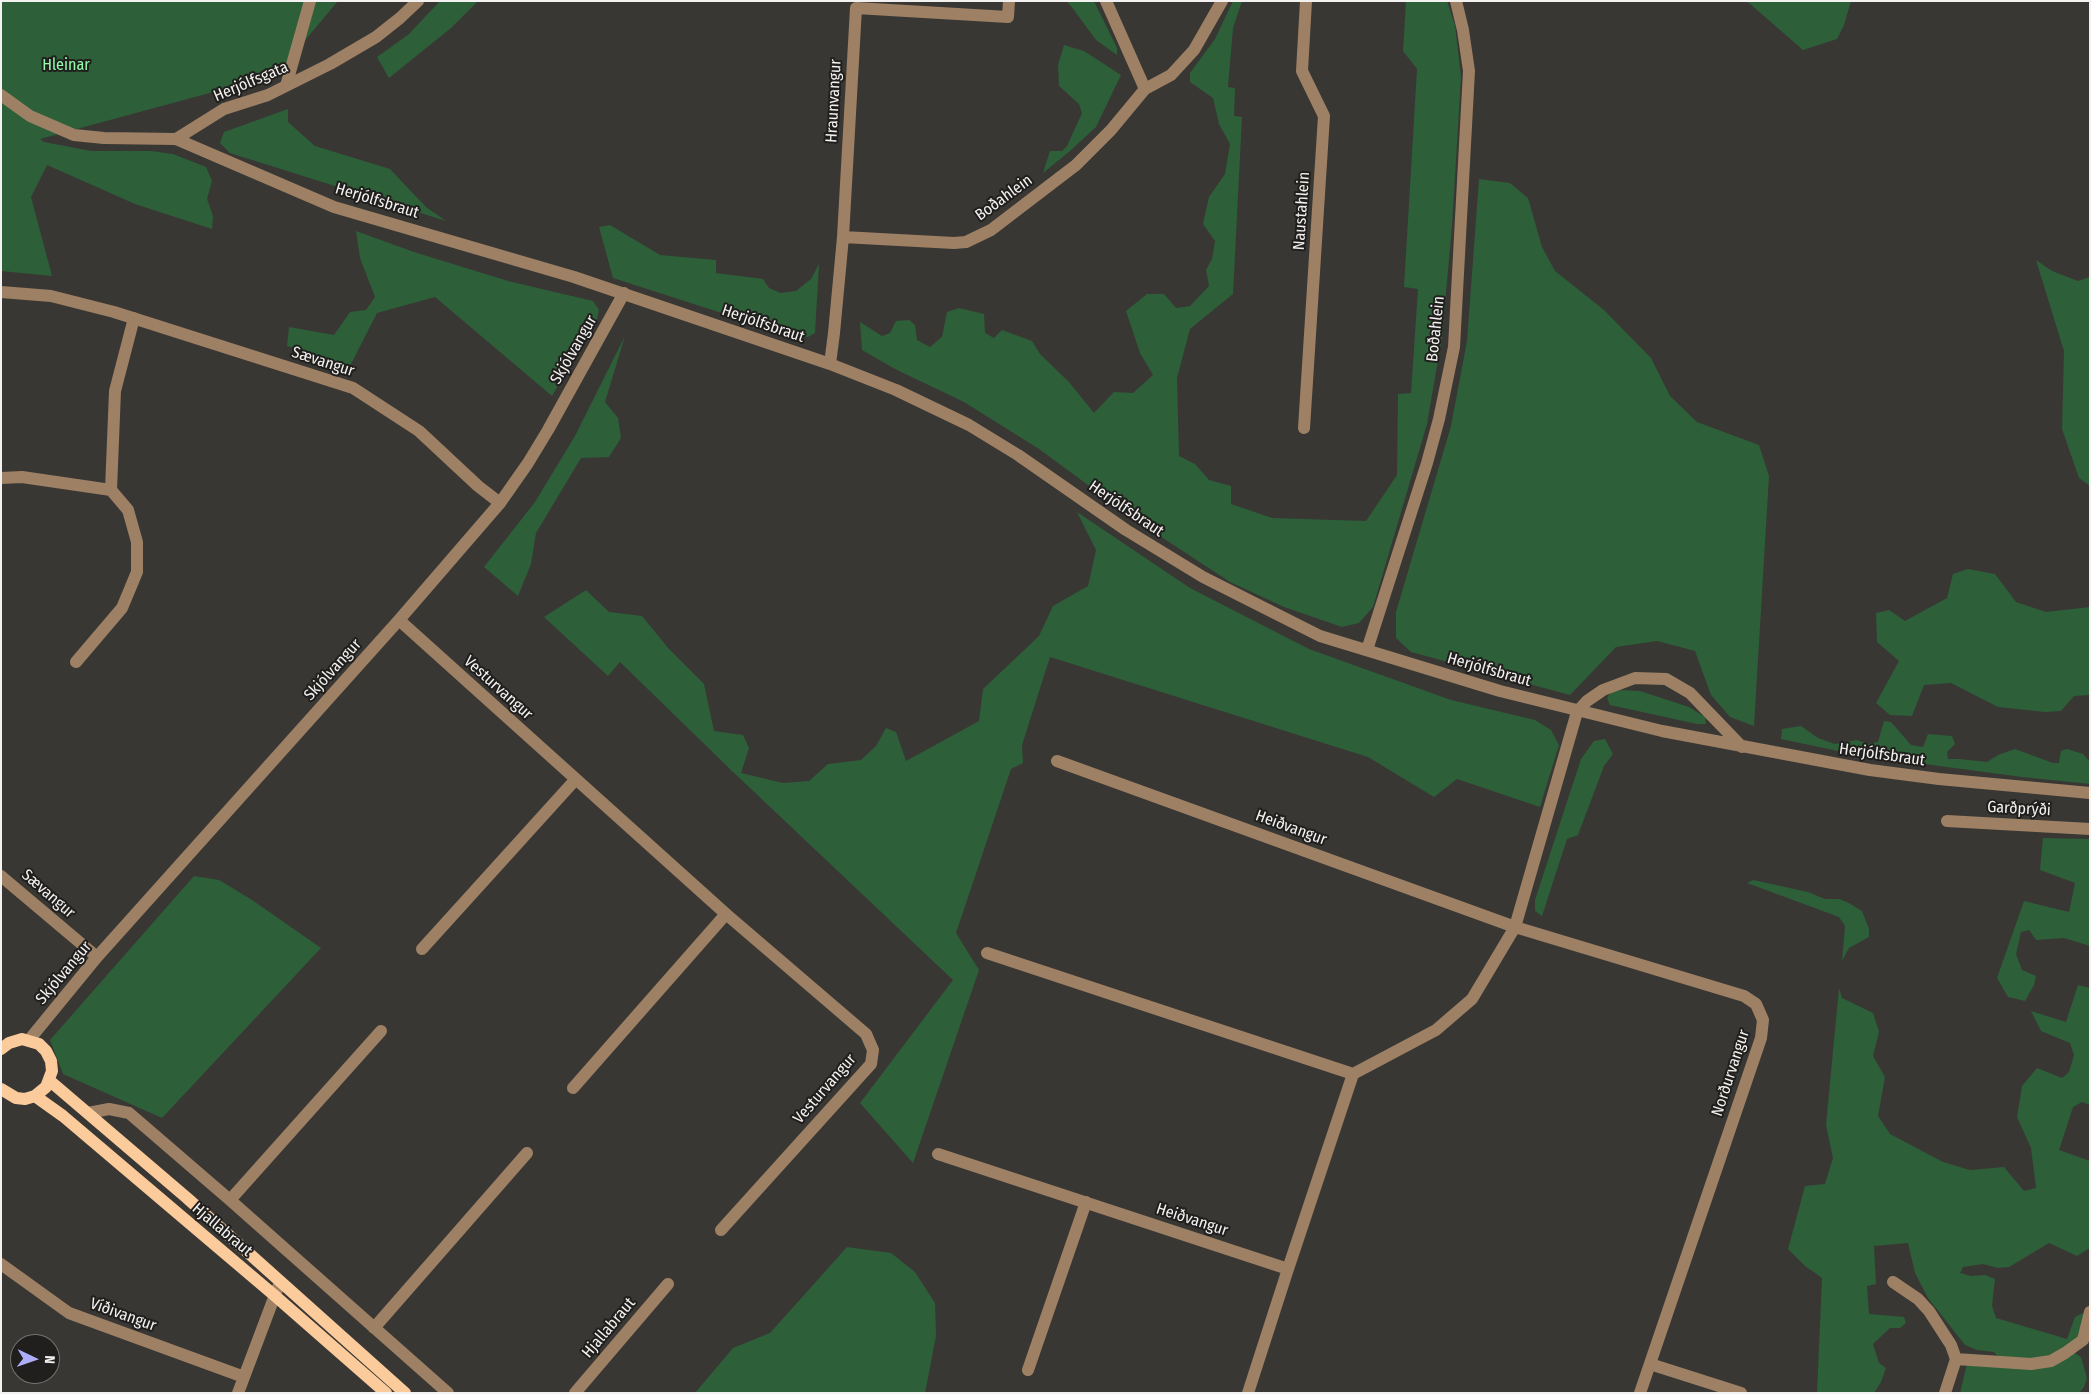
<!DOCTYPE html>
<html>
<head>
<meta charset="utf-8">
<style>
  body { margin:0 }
  #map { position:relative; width:2091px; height:1394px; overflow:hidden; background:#393734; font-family:"Fira Sans Condensed",sans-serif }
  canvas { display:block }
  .frame { position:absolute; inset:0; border:2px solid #f3f2f0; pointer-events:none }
  .north { position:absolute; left:10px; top:1334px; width:50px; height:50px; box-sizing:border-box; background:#201f1d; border:1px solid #747371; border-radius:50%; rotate:93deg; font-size:14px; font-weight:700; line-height:20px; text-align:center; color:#f3f2f0 }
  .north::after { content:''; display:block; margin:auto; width:18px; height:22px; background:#adaffb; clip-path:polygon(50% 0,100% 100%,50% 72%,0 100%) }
</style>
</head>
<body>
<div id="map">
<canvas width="2091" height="1394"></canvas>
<div class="frame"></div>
<div class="north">N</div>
</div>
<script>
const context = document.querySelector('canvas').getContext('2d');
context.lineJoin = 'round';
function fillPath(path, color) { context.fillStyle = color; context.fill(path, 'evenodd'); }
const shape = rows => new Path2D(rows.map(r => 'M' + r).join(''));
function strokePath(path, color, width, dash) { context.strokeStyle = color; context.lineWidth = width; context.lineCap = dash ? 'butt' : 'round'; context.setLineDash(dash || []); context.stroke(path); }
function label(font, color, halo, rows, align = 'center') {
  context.font = font + ' "Fira Sans Condensed",sans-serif'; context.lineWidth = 4; context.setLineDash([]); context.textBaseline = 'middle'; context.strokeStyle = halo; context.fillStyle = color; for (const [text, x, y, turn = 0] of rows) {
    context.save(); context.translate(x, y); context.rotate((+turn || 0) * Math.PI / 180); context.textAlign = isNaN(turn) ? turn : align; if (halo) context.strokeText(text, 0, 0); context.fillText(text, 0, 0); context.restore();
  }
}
fillPath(shape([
  [1,1,338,1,276,75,40,139,44,142,91,151,151,151,173,154,206,167,212,181,207,199,213,216,212,229,135,204,47,165,31,197,52,276,1,271],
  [440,1,478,1,451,28,389,78,377,57,409,34],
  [1066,1,1094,1,1117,48,1117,55,1096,40,1071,6],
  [1233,1,1242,1,1233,28,1228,87,1235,88,1234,116,1242,117,1233,294,1190,329,1177,378,1179,456,1195,464,1209,480,1231,486,1231,504,1272,518,1366,521,1397,475,1398,394,1411,393,1418,289,1404,287,1417,69,1403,51,1406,1,1447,1,1455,25,1461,77,1452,226,1442,337,1427,424,1373,607,1359,623,1342,627,1284,607,1230,582,1137,521,1039,449,964,402,895,369,862,350,860,322,882,336,890,333,896,321,909,320,915,325,917,340,930,347,942,337,947,312,959,308,984,314,985,333,994,338,1002,330,1032,341,1040,354,1069,382,1094,413,1114,392,1133,393,1153,375,1140,353,1126,311,1147,294,1164,294,1176,308,1190,306,1209,286,1206,270,1212,259,1215,241,1203,224,1209,197,1225,174,1230,144,1219,124,1213,98,1190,82,1190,73,1215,39],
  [1743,1,1851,1,1844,25,1837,39,1803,50,1749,3],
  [1064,45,1084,51,1121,75,1096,127,1070,151,1043,173,1050,151,1062,151,1067,146,1082,113,1079,104,1059,86,1058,65],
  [288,109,288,122,315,146,390,169,426,207,446,221,230,153,220,143,224,132],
  [1479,179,1510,183,1528,198,1542,247,1555,271,1604,310,1651,358,1670,396,1697,422,1759,445,1769,476,1754,726,1730,717,1711,695,1695,651,1657,641,1616,647,1570,695,1411,652,1396,638,1396,612,1451,426,1467,341],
  [610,225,660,255,716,260,716,273,763,279,769,288,780,293,796,291,811,279,819,264,815,333,808,337,796,337,613,278,599,227],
  [356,231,414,252,508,281,593,301,599,310,597,319,552,396,435,297,377,313,350,366,287,346,289,327,334,335,350,312,366,310,375,297,360,258],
  [2036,260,2052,271,2078,281,2090,277,2090,486,2079,478,2062,429,2064,351],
  [625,336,605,402,618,418,621,438,609,457,581,458,536,533,531,564,518,596,484,567,535,502,575,436],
  [1077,512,1190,588,1309,649,1451,700,1535,720,1551,730,1559,745,1540,807,1457,779,1434,797,1368,757,1050,657,1022,745,1023,763,1011,769,956,933,979,970,913,1163,860,1103,953,980,732,771,620,662,608,676,544,617,586,590,609,612,642,616,669,649,704,684,714,731,743,735,749,748,741,773,783,783,809,781,828,764,861,760,876,746,886,728,896,732,906,761,979,721,983,689,1039,636,1053,606,1088,586,1096,550],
  [1968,569,1995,574,2016,602,2046,612,2090,607,2090,695,2074,696,2061,711,2045,712,1998,707,1951,683,1924,685,1912,716,1890,715,1876,703,1899,661,1877,642,1876,613,1889,610,1905,621,1947,598,1953,574],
  [1620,690,1640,691,1689,707,1705,717,1706,724,1697,724,1610,705,1607,698,1610,693],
  [1884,721,1891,722,1911,745,1923,747,1928,734,1952,736,1955,744,1947,752,1948,759,1960,759,1987,762,1998,755,2015,749,2053,763,2059,763,2061,751,2067,749,2083,754,2090,762,2090,784,2022,777,1857,755,1781,739,1782,729,1801,726,1818,738,1835,744,1857,740,1868,744,1878,742],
  [1605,739,1613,754,1604,766,1578,835,1567,839,1542,916,1535,911,1535,900,1581,759,1594,741],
  [2043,838,2090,839,2090,946,2064,938,2036,940,2029,930,2021,932,2016,954,2022,970,2036,976,2034,985,2025,1001,2008,997,1997,978,2024,901,2069,912,2075,883,2040,870],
  [194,876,219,880,252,900,321,948,162,1118,63,1074,50,1040],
  [1753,880,1808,892,1825,899,1839,899,1849,903,1862,911,1869,929,1869,937,1849,948,1842,961,1845,926,1839,917,1747,883],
  [2078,985,2090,988,2090,1105,2082,1102,2073,1107,2059,1150,2090,1161,2090,1248,2077,1256,2049,1243,2009,1267,1998,1268,1983,1264,1963,1267,1960,1273,1971,1276,1985,1275,1995,1279,1992,1306,1996,1318,2067,1339,2075,1317,2083,1313,2087,1314,2090,1320,2070,1350,2081,1357,2087,1378,2084,1387,2079,1393,1960,1393,1967,1364,1999,1358,1994,1352,1977,1350,1965,1345,1928,1298,1915,1273,1908,1243,1874,1246,1876,1284,1867,1286,1869,1314,1904,1317,1906,1323,1900,1328,1890,1328,1873,1344,1879,1363,1886,1368,1881,1382,1874,1393,1817,1393,1822,1278,1805,1266,1788,1249,1805,1186,1825,1184,1833,1158,1826,1125,1839,988,1842,998,1873,1013,1879,1032,1873,1056,1885,1077,1878,1116,1890,1134,1943,1162,1970,1170,2004,1167,2024,1191,2036,1188,2031,1148,2017,1117,2022,1086,2037,1068,2062,1078,2069,1072,2074,1055,2070,1043,2041,1031,2031,1011,2066,1022],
  [847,1247,891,1253,915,1272,935,1303,936,1336,925,1393,695,1393,733,1348,770,1333]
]), '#2d5f39');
strokePath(shape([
  [1106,1,1145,89],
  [286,86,310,1],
  [1,95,30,116,74,135,104,138,176,139,224,109,268,95,330,64,376,37,400,18,418,1],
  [176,139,334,207,574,277,830,364,896,390,969,425,1018,455,1126,530,1203,577,1320,636,1500,691,1662,731,1870,770,1939,779,2090,793],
  [843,237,954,243,966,242,991,230,1076,165,1111,130,1145,89,1171,75,1194,50,1222,1],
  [1,292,51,296,114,312,353,388,419,431,478,486,500,503],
  [830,364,834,333,843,237,856,8,1008,17,1009,1],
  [1304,428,1324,116,1302,71,1306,1],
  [1,478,22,477,111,490,128,510,137,542,137,572,122,608,76,662],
  [111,490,115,391,134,318],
  [399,620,726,914,866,1034,873,1050,871,1064,721,1230],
  [1367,650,1427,463,1439,419,1454,347,1469,71,1463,30,1456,1],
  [1057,761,1515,927,1744,996,1756,1004,1763,1020,1761,1038,1640,1393],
  [1947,821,2090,829],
  [1,876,97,957],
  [422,949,576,779],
  [987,953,1353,1074],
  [29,1040,97,957,399,620,500,503,528,463,548,430,624,293],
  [573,1088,726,914],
  [88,1113,109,1109,129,1113,230,1200,448,1393],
  [938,1154,1288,1269,1353,1074,1436,1030,1472,999,1515,927,1577,712,1587,701,1603,690,1635,678,1666,679,1690,693,1742,747],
  [230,1200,381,1031],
  [1,1264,69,1313,244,1377],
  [1893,1282,1918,1299,1929,1311,1951,1345,1956,1359],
  [374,1328,527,1153],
  [1956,1359,2031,1364,2051,1361,2065,1353,2083,1340,2090,1312],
  [1650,1364,1741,1393],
  [1028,1370,1086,1202],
  [238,1393,278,1287],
  [575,1393,668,1284],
  [1248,1393,1288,1269],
  [1945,1393,1956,1359]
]), '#9e8064', 12);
strokePath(shape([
  [1,1049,9,1043,22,1039,39,1044,46,1051,51,1061,52,1071,46,1087,35,1096,25,1099,16,1098,1,1089],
  [50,1081,187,1198,405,1393],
  [35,1096,63,1116,274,1295,386,1393]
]), '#fbcb9c', 12);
label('16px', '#92fcaa', '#201f1d', [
  ["Hleinar",66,66]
]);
label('16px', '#f3f2f0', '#201f1d', [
  ["Herjólfsgata",251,82,-23],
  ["Hraunvangur",834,101,-87],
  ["Boðahlein",1004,198,-36],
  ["Herjólfsbraut",377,201,17],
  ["Naustahlein",1302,211,-86],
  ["Herjólfsbraut",763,324,19],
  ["Boðahlein",1436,329,-84],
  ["Skjólvangur",574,350,-60],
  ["Sævangur",323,362,18],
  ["Herjólfsbraut",1126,509,34],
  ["Skjólvangur",333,670,-48],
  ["Herjólfsbraut",1489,670,16],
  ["Vesturvangur",498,688,42],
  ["Herjólfsbraut",1882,755,8],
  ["Garðprýði",2019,809,3],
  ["Heiðvangur",1291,828,20],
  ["Sævangur",48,894,41],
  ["Skjólvangur",64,973,-50],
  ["Norðurvangur",1731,1073,-72],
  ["Vesturvangur",825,1089,-49],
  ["Heiðvangur",1192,1220,18],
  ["Hjallabraut",222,1230,40],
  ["Víðivangur",123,1315,20],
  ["Hjallabraut",609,1328,-50]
]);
</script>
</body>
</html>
